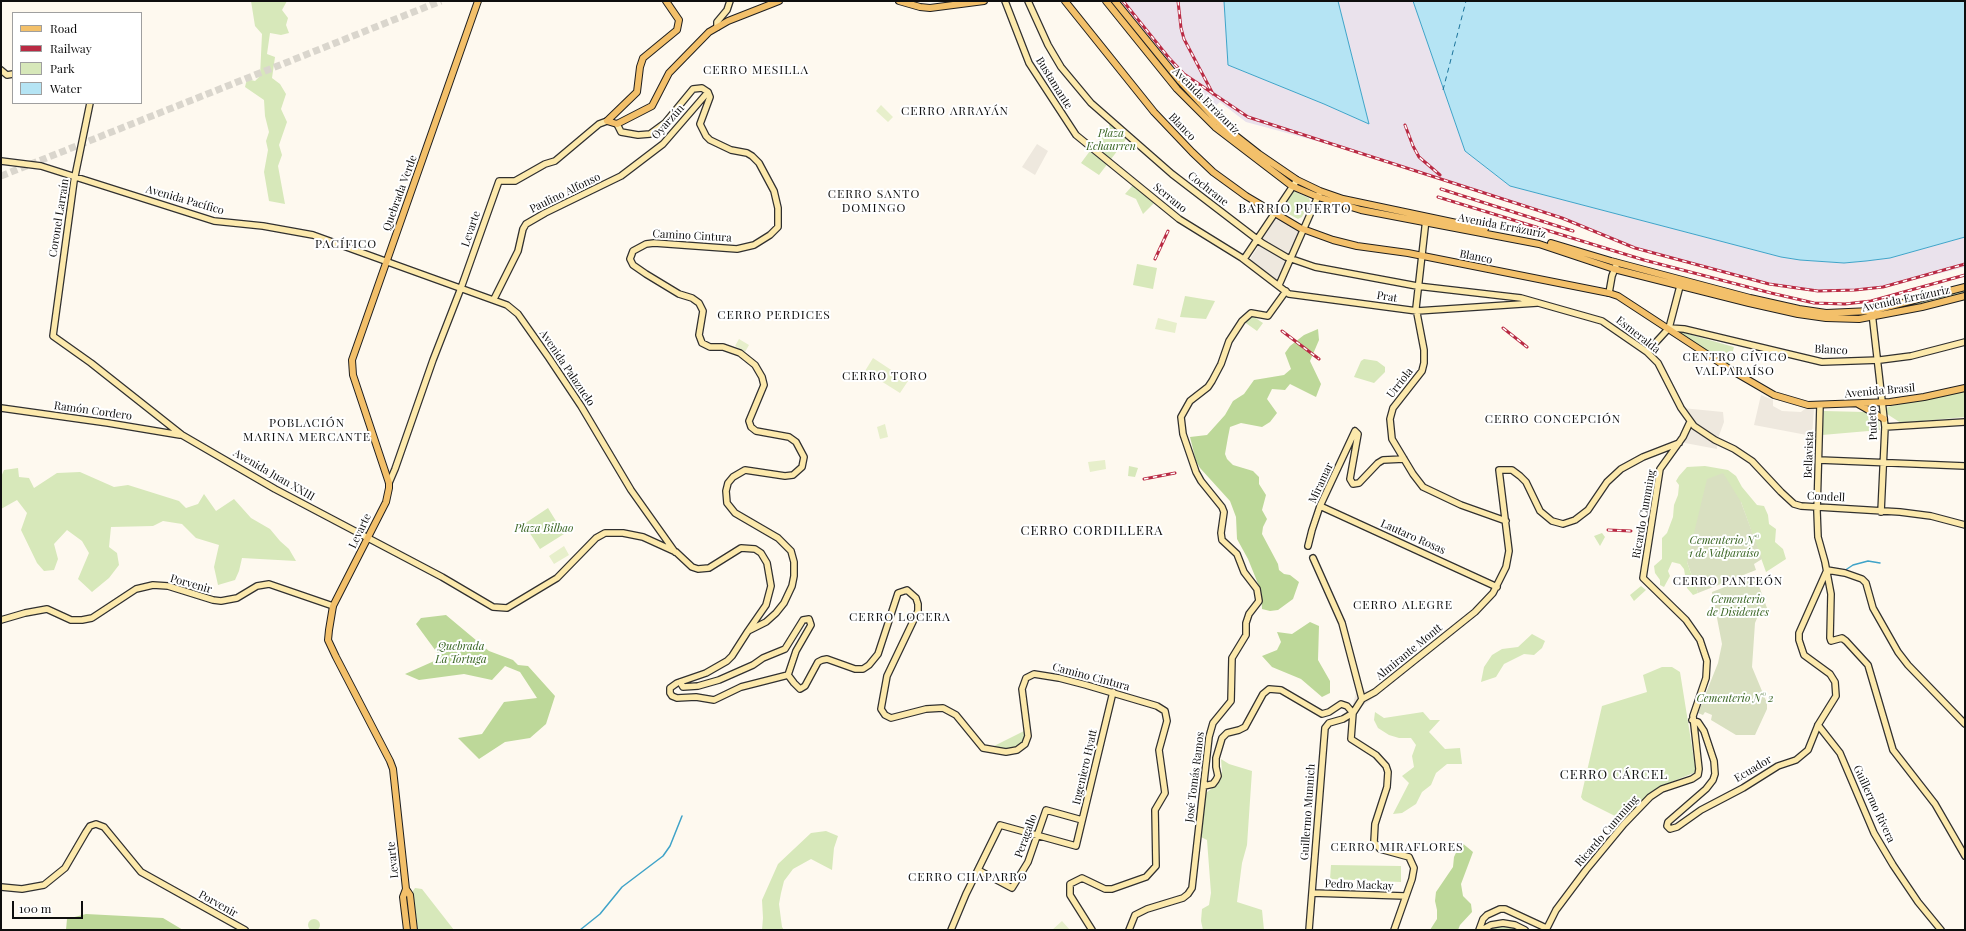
<!DOCTYPE html>
<html>
<head>
<meta charset="utf-8">
<style>
  body { margin:0 }
  #map { position:relative; width:1966px; height:931px; overflow:hidden; background:#fef9ef; font-family:"Playfair Display",serif }
  canvas { display:block }
  .frame { position:absolute; inset:0; border:2px solid #0e0e0e; pointer-events:none }
  .legend { position:absolute; left:12px; top:12px; width:130px; height:92px; box-sizing:border-box; background:#fff; border:1px solid #9f9f9f; margin:0; padding:5px 7px; list-style:none; font-size:12px; color:#0e0e0e }
  .legend li { display:flex; align-items:center; gap:8px; height:20px }
  .legend b { width:20px; border:1px solid #9f9f9f }
  .scale { position:absolute; left:12px; top:901px; width:71px; height:18px; box-sizing:border-box; border:2px solid #0e0e0e; border-top:0; padding-left:5px; font-size:12px; line-height:14px; white-space:nowrap; color:#0e0e0e; -webkit-text-stroke:3px #fff; paint-order:stroke }
</style>
</head>
<body>
<div id="map">
<canvas width="1966" height="931"></canvas>
<div class="frame"></div>
<ul class="legend">
<li><b style="height:5px;background:#f3c06a"></b>Road</li>
<li><b style="height:5px;background:#b92a43"></b>Railway</li>
<li><b style="height:11px;background:#d7e8ba"></b>Park</li>
<li><b style="height:11px;background:#b5e4f4"></b>Water</li>
</ul>
<div class="scale">100 m</div>
</div>
<script>
const context = document.querySelector('canvas').getContext('2d');
context.lineJoin = 'round';
function fillPath(path, color) { context.fillStyle = color; context.fill(path, 'evenodd'); }
const shape = rows => new Path2D(rows.map(r => 'M' + r).join(''));
function strokePath(path, color, width, dash) { context.strokeStyle = color; context.lineWidth = width; context.lineCap = dash ? 'butt' : 'round'; context.setLineDash(dash || []); context.stroke(path); }
function label(font, color, halo, rows, align = 'center') {
  context.font = font + ' "Playfair Display",serif'; context.lineWidth = 4; context.setLineDash([]); context.textBaseline = 'middle'; context.strokeStyle = halo; context.fillStyle = color; for (const [text, x, y, turn = 0] of rows) {
    context.save(); context.translate(x, y); context.rotate((+turn || 0) * Math.PI / 180); context.textAlign = isNaN(turn) ? turn : align; if (halo) context.strokeText(text, 0, 0); context.fillText(text, 0, 0); context.restore();
  }
}
fillPath(shape([
  [1120,1,1224,1,1228,65,1324,104,1369,124,1338,1,1413,1,1465,151,1510,186,1781,257,1800,260,1844,263,1866,261,1890,258,1965,237,1965,267,1890,286,1830,291,1779,286,1652,253,1609,239,1568,220,1490,194,1466,189,1376,157,1246,122,1220,102,1212,109,1163,56]
]), '#eae2ec');
fillPath(shape([
  [251,1,287,1,282,10,288,18,286,25,289,33,281,35,270,33,267,54,275,57,272,78,280,84,286,94,281,109,287,122,279,145,282,155,278,166,285,204,269,201,264,172,268,150,266,141,269,132,265,116,264,100,245,87,247,79,255,81,260,76,262,34,255,26],
  [1110,124,1127,138,1099,175,1081,163],
  [1133,185,1155,202,1143,214,1136,199,1125,194],
  [1293,191,1309,198,1310,201,1302,217,1298,219,1283,211,1283,208],
  [1137,264,1157,268,1153,289,1133,285],
  [1965,290,1965,292,1929,302,1877,313,1877,312,1935,299],
  [1185,296,1215,301,1206,319,1180,317],
  [1251,315,1263,323,1257,331,1243,321],
  [1681,332,1734,347,1729,365,1681,334],
  [1364,359,1377,361,1385,367,1385,372,1374,383,1354,377,1361,361],
  [1965,391,1965,417,1901,423,1887,414,1886,408,1891,406],
  [1824,411,1865,412,1879,421,1880,430,1822,435],
  [1129,466,1138,468,1135,477,1128,476],
  [1705,466,1728,470,1736,476,1742,487,1757,505,1764,506,1768,515,1769,524,1776,529,1775,542,1783,549,1786,559,1766,572,1741,502,1687,562,1698,593,1693,595,1687,588,1684,569,1680,564,1672,562,1668,571,1670,576,1664,587,1660,585,1660,580,1655,573,1654,566,1662,559,1662,538,1667,533,1673,517,1674,505,1678,495,1679,485,1676,481,1679,476,1687,467],
  [18,468,19,477,29,478,34,488,57,473,80,472,114,487,128,485,179,501,186,508,198,504,204,494,216,511,234,499,251,518,270,529,280,541,289,549,296,561,242,558,239,571,235,580,218,585,214,567,219,545,196,538,182,524,163,521,153,526,111,527,109,547,117,553,119,565,109,578,92,592,78,579,89,553,82,541,67,530,54,544,58,559,54,570,44,571,37,563,21,530,27,513,17,500,1,509,1,477,4,470],
  [548,508,564,534,540,549,524,524],
  [1602,533,1605,537,1600,546,1594,536],
  [1641,586,1646,590,1634,601,1630,595],
  [1532,634,1545,641,1542,648,1534,655,1524,654,1504,664,1496,677,1481,682,1484,667,1492,655,1502,649,1518,647],
  [1662,667,1672,667,1680,672,1696,772,1659,787,1625,821,1583,800,1581,797,1602,706,1647,692,1643,675],
  [1375,712,1384,718,1423,712,1430,720,1440,720,1429,732,1445,749,1460,748,1462,764,1447,764,1436,773,1431,785,1422,792,1416,804,1402,813,1393,814,1409,783,1402,776,1414,767,1412,756,1416,745,1411,738,1399,738,1389,735,1378,728,1374,720],
  [1024,731,1026,739,1019,746,1010,750,994,746],
  [1221,759,1229,764,1252,771,1247,845,1242,863,1237,902,1262,910,1264,930,1203,930,1201,921,1202,909,1209,905,1211,893,1207,840,1201,837,1206,793,1216,785,1222,772],
  [826,831,838,836,834,848,832,870,811,859,793,869,784,881,781,893,779,904,782,927,784,930,762,930,763,918,762,900,778,864,811,833],
  [1331,865,1401,866,1401,882,1330,879],
  [415,888,422,889,454,930,418,930,413,891],
  '308 925a6 6 0 1 1 12 0a6 6 0 1 1-12 0Z',
  [1513,925,1523,930,1484,930,1488,927]
]), '#d7e8ba');
fillPath(shape([
  [1318,329,1319,340,1310,361,1321,384,1316,397,1290,384,1285,390,1272,389,1267,399,1277,413,1270,422,1262,427,1241,423,1230,427,1228,437,1225,454,1227,459,1233,465,1253,471,1259,477,1259,484,1266,495,1262,510,1267,519,1263,527,1262,534,1278,564,1279,570,1284,574,1290,575,1299,582,1293,599,1278,610,1270,611,1262,609,1261,591,1248,559,1237,539,1236,517,1230,501,1200,468,1196,461,1190,437,1207,435,1225,415,1233,401,1244,394,1254,380,1284,375,1291,369,1285,353,1290,346,1304,335],
  [446,615,489,651,513,660,518,665,528,666,555,696,546,724,530,738,505,742,479,759,458,738,482,734,504,702,537,698,520,672,505,666,492,680,464,674,419,680,405,674,441,658,416,624,421,618],
  [1310,622,1319,626,1318,660,1330,681,1330,693,1322,697,1301,679,1272,667,1262,656,1277,650,1281,642,1277,632,1292,634],
  [1461,842,1473,852,1461,884,1463,896,1471,904,1472,912,1460,925,1458,930,1430,930,1437,919,1437,910,1435,901,1436,892,1453,867,1454,857],
  [86,914,163,918,183,930,66,930,67,919]
]), '#bdd899');
fillPath(shape([
  [1723,473,1741,502,1762,559,1754,564,1756,570,1698,593,1687,562,1707,479],
  [1755,575,1767,608,1760,611,1755,623,1752,667,1767,703,1767,709,1755,735,1736,735,1711,720,1712,715,1705,712,1703,715,1698,713,1718,663,1722,644,1712,592]
]), '#d9e0c1');
fillPath(shape([
  [881,105,893,117,888,122,876,111],
  [1158,318,1177,323,1175,333,1155,329],
  [739,339,749,345,745,352,735,346],
  [873,358,908,381,900,393,865,371],
  [885,424,888,437,880,439,877,427],
  [1105,460,1106,469,1090,472,1088,462],
  [564,546,569,555,554,564,549,556],
  [1062,921,1070,930,1052,930]
]), '#e7efcb');
fillPath(shape([
  [1037,144,1048,151,1035,175,1022,167],
  [1275,219,1300,230,1289,256,1262,240],
  [1259,245,1286,261,1277,280,1249,261],
  [1761,395,1773,400,1773,406,1782,411,1801,412,1806,408,1814,409,1812,436,1754,425],
  [1682,408,1723,412,1724,422,1717,441,1717,449,1685,443,1682,440,1688,423],
  [1357,689,1373,692,1376,696,1361,707,1353,704]
]), '#eee8de');
const water = shape([
  [1224,1,1338,1,1369,124,1324,104,1228,65,1224,1],
  [1413,1,1965,1,1965,237,1890,258,1866,261,1844,263,1800,260,1781,257,1510,186,1465,151,1413,1]
]);
fillPath(water, '#b5e4f4');
strokePath(water, '#3fa3c8', 1);
strokePath(shape([
  [1278,280,1281,274],
  [1844,571,1853,565,1868,561,1880,563],
  [580,930,600,914,622,887,663,856,670,846,682,816]
]), '#3fa3c8', 1.5);
strokePath(shape([
  [1443,90,1466,1]
]), '#1b739b', 1, [5, 4]);
strokePath(shape([
  [1,176,441,1]
]), '#dad6cd', 7, [7, 3.5]);
const secondary = shape([
  [1005,1,1029,63,1076,135,1179,219,1242,258,1289,294,1417,311,1537,303],
  [1028,1,1048,45,1061,67,1091,103,1172,174,1262,243,1286,257,1315,267,1417,286,1521,298,1602,321,1647,352,1658,363,1681,408,1694,426,1715,440,1734,449,1752,461,1781,492,1794,504,1801,506,1900,512,1931,516,1965,525],
  [717,27,717,22,727,10,730,1],
  [1,70,7,75,13,74],
  [90,103,74,181,53,336,91,363,182,435,275,489,442,577,493,607,507,608,557,578,596,538,605,533,623,533,643,537,676,552,692,567,698,569,709,568,741,548,755,549,761,553,767,563,771,586,766,605,748,631],
  [617,124,621,132,638,135,650,134,665,123,693,89,702,88,708,92,710,97,700,124,706,136,710,140,731,150,747,153,752,156,759,163,774,191,778,208,778,227,770,235,754,245,737,249,654,243,646,244,633,251,630,259,633,265,646,274,679,294,692,298,699,303,703,311,699,335,702,343,710,347,723,347,740,353,755,365,762,377,764,385,749,421,751,427,756,431,789,437,796,442,804,457,802,467,793,475,785,476,745,470,733,477,728,483,726,491,727,503,735,513,778,538,791,551,794,562,794,576,792,586,784,603,776,613,766,622,748,631,732,656,727,661,706,673,677,683,670,688,670,693,672,696,677,698,696,697,714,700,741,687,788,675],
  [1,161,41,166,214,221,263,226,313,235,507,305,518,314,549,358,581,406,631,490,675,552],
  [1426,219,1416,308,1424,350,1424,363,1422,371,1393,408,1390,419,1392,439,1413,474,1423,487,1461,505,1506,521],
  [1244,259,1297,180],
  [1279,285,1319,194],
  [1609,293,1612,276,1617,263],
  [494,299,518,251,523,229,526,224,545,213,621,176,663,144,708,92],
  [1872,313,1885,427,1881,512],
  [1669,328,1684,329,1822,362,1880,360,1911,356,1965,342],
  [1647,352,1669,328,1680,286],
  [1820,405,1817,511,1818,537,1825,562,1831,594,1830,638,1831,641,1842,638,1846,641,1868,665,1893,750,1935,804,1965,856],
  [1,408,108,423,180,435],
  [1885,427,1965,422],
  [1355,431,1358,434,1350,479,1353,484,1359,483,1378,463,1383,460,1404,459],
  [1819,460,1965,466],
  [389,483,395,469,433,360,461,288,499,181,515,181,545,164,555,161,599,124,607,121],
  [1320,506,1497,587],
  [1308,546,1312,530,1320,506,1355,431],
  [1313,558,1342,623,1362,699],
  [1827,570,1845,573,1862,579,1866,583,1873,608,1898,652,1908,665,1965,724],
  [1,620,25,613,47,609,71,620,82,620,92,618,136,589,153,585,168,586,213,600,221,601,237,598,257,586,269,584,333,606],
  [788,675,794,683,800,689,805,686,818,662,822,660,827,659,855,669,863,669,869,665,878,654,898,593,907,590,916,598,918,604,918,611,887,676,881,709,885,715,891,718,926,709,943,708,956,715,983,748,1006,752,1017,750,1025,744,1028,736,1022,689,1026,678,1034,674,1059,678,1086,685,1157,706,1165,711,1167,721,1159,750,1165,793,1155,810,1156,866,1146,877,1112,889,1105,889,1082,878,1070,884,1070,895,1092,930],
  [680,682,683,687,698,686,719,680,753,665,763,658,785,649,803,620,809,619,811,625,796,651,788,675],
  [1353,713,1351,739,1376,755,1386,766,1388,772,1387,787,1375,824,1374,842,1380,849,1409,857,1414,868,1412,879,1394,930],
  [1692,720,1698,722,1704,731,1714,761,1715,774,1713,780,1706,789,1668,822,1667,826,1670,829,1677,827,1701,810,1743,788,1778,766,1796,760,1808,750,1818,725,1836,696,1835,682,1830,674,1804,655,1799,640,1799,633,1827,570],
  [1818,725,1840,753,1874,833,1893,865,1918,902,1941,930],
  [1204,786,1213,784,1216,780,1218,776,1216,767,1216,758,1222,738,1227,733,1239,730,1245,727,1263,694,1269,689,1281,690,1322,714,1329,712,1341,704,1347,706,1353,713],
  [978,870,1012,888,1028,862,1046,810,1082,820],
  [1,887,22,889,44,885,65,868,86,832,90,826,96,824,104,827,141,872,245,930],
  [1312,893,1405,896],
  [951,930,966,894,1000,825,1076,846,1113,692],
  [1129,930,1135,915,1147,909,1183,898,1188,894,1192,888,1209,737,1213,723,1231,701,1232,658,1246,635,1246,623,1249,614,1259,601,1257,589,1244,572,1237,554,1222,540,1221,533,1224,512,1222,507,1201,481,1196,472,1183,434,1181,417,1190,401,1208,387,1212,381,1221,364,1229,341,1242,321,1251,313,1268,316,1286,291],
  [1309,930,1325,728,1329,723,1343,719,1353,713,1362,699,1375,692,1475,612,1493,593,1506,567,1509,551,1499,470,1512,470,1520,476,1526,482,1540,511,1552,521,1563,524,1575,520,1588,510,1607,482,1621,469,1643,457,1679,443],
  [1479,930,1483,919,1487,915,1500,909,1505,909,1546,928],
  [1482,930,1491,925,1503,923,1515,925,1525,930],
  [1546,930,1556,910,1586,870,1624,824,1650,797,1662,789,1692,779,1698,775,1699,769,1693,716,1706,678,1707,661,1700,640,1686,620,1643,578,1660,469,1683,437,1690,422]
]);
const primary = shape([
  [666,1,679,20,677,30,643,58,640,67,637,92,607,121,617,124,652,106,669,73,709,32,728,21,779,1],
  [899,1,920,7,930,8,984,1],
  [1065,1,1154,112,1192,152,1213,172,1246,196,1300,228,1333,240,1357,246,1408,253,1609,293,1618,296,1731,370,1774,395,1808,405,1890,402,1924,397,1965,388],
  [1106,1,1177,89,1215,127,1292,186,1318,197,1361,210,1539,244,1614,269,1749,303,1798,314,1826,318,1859,319,1922,307,1965,296],
  [1115,1,1180,81,1217,121,1259,154,1297,180,1320,191,1343,199,1485,229],
  [1551,243,1611,261,1750,298,1799,309,1826,313,1871,311,1965,287],
  [1858,404,1884,419],
  [406,889,410,895,414,930],
  [407,930,403,897,406,889,393,769,390,761,336,657,328,640,329,630,333,606,386,502,389,488,389,483,353,375,352,360,478,1]
]);
strokePath(secondary, '#303030', 8);
strokePath(primary, '#1f1f1f', 8);
strokePath(secondary, '#fce9ac', 5.5);
strokePath(primary, '#f3c06a', 6);
const rail = shape([
  [1123,1,1169,58,1184,74,1248,117,1562,218,1635,248,1769,284,1818,291,1855,290,1883,287,1965,264],
  [1178,1,1181,28,1184,39,1213,94],
  [1405,125,1413,146,1419,157,1440,175],
  [1441,189,1573,231],
  [1438,197,1644,260,1771,293,1814,303,1845,304,1871,301,1965,275],
  [1155,259,1168,231],
  [1503,328,1527,347],
  [1282,331,1319,359],
  [1144,479,1175,473],
  [1608,530,1631,531]
]);
strokePath(rail, '#b92a43', 3);
strokePath(rail, '#fff', 1.5, [4.5]);
label('11px', '#0e0e0e', '#fff', [
  ["Bustamante",1054,83,58],
  ["Avenida Errázuriz",1206,101,45],
  ["Oyarzún",668,122,-48],
  ["Blanco",1182,127,46],
  ["Cochrane",1208,189,38],
  ["Quebrada Verde",400,193,-70],
  ["Paulino Alfonso",565,193,-26],
  ["Serrano",1170,198,39],
  ["Avenida Pacífico",185,200,16],
  ["Coronel Larraín",59,218,-81],
  ["Avenida Errázuriz",1502,226,11],
  ["Levarte",471,229,-71],
  ["Camino Cintura",692,236,3],
  ["Blanco",1476,257,11],
  ["Prat",1387,297,9],
  ["Avenida Errázuriz",1906,299,-12],
  ["Esmeralda",1638,335,38],
  ["Blanco",1831,350,3],
  ["Avenida Palazuelo",567,368,56],
  ["Urriola",1400,383,-52],
  ["Avenida Brasil",1880,391,-5],
  ["Ramón Cordero",93,411,8],
  ["Pudeto",1873,423,-92],
  ["Bellavista",1809,455,-88],
  ["Avenida Juan XXIII",274,475,30],
  ["Miramar",1321,483,-65],
  ["Condell",1826,497,3],
  ["Ricardo Cumming",1644,514,-80],
  ["Levarte",360,531,-64],
  ["Lautaro Rosas",1413,537,24],
  ["Porvenir",191,584,16],
  ["Almirante Montt",1409,652,-39],
  ["Camino Cintura",1091,677,15],
  ["Ingeniero Hyatt",1085,767,-77],
  ["Ecuador",1753,769,-31],
  ["José Tomás Ramos",1195,777,-83],
  ["Guillermo Rivera",1874,804,65],
  ["Guillermo Munnich",1308,812,-86],
  ["Ricardo Cumming",1607,831,-49],
  ["Peragallo",1026,836,-70],
  ["Levarte",393,860,-96],
  ["Pedro Mackay",1359,885,2],
  ["Porvenir",218,904,29]
]);
label('italic 11px', '#366320', '#fff', [
  ["Plaza",1111,134],
  ["Echaurren",1111,147],
  ["Plaza Bilbao",544,529],
  ["Cementerio N°",1724,541],
  ["1 de Valparaíso",1724,554],
  ["Cementerio",1738,600],
  ["de Disidentes",1738,613],
  ["Quebrada",461,647],
  ["La Tortuga",461,660],
  ["Cementerio N° 2",1735,699]
]);
context.letterSpacing = '1px';
label('12px', '#0e0e0e', '#fff', [
  ["CERRO MESILLA",756,70],
  ["CERRO ARRAYÁN",955,111],
  ["CERRO SANTO",874,194],
  ["DOMINGO",874,208],
  ["PACÍFICO",346,244],
  ["CERRO PERDICES",774,315],
  ["CENTRO CÍVICO",1735,357],
  ["VALPARAÍSO",1735,371],
  ["CERRO TORO",885,376],
  ["CERRO CONCEPCIÓN",1553,419],
  ["POBLACIÓN",307,423],
  ["MARINA MERCANTE",307,437],
  ["CERRO PANTEÓN",1728,581],
  ["CERRO ALEGRE",1403,605],
  ["CERRO LOCERA",900,617],
  ["CERRO MIRAFLORES",1397,847],
  ["CERRO CHAPARRO",968,877]
]);
context.letterSpacing = '0px';
context.letterSpacing = '1px';
label('13px', '#0e0e0e', '#fff', [
  ["BARRIO PUERTO",1295,209],
  ["CERRO CORDILLERA",1092,531],
  ["CERRO CÁRCEL",1614,775]
]);
context.letterSpacing = '0px';
</script>
</body>
</html>
